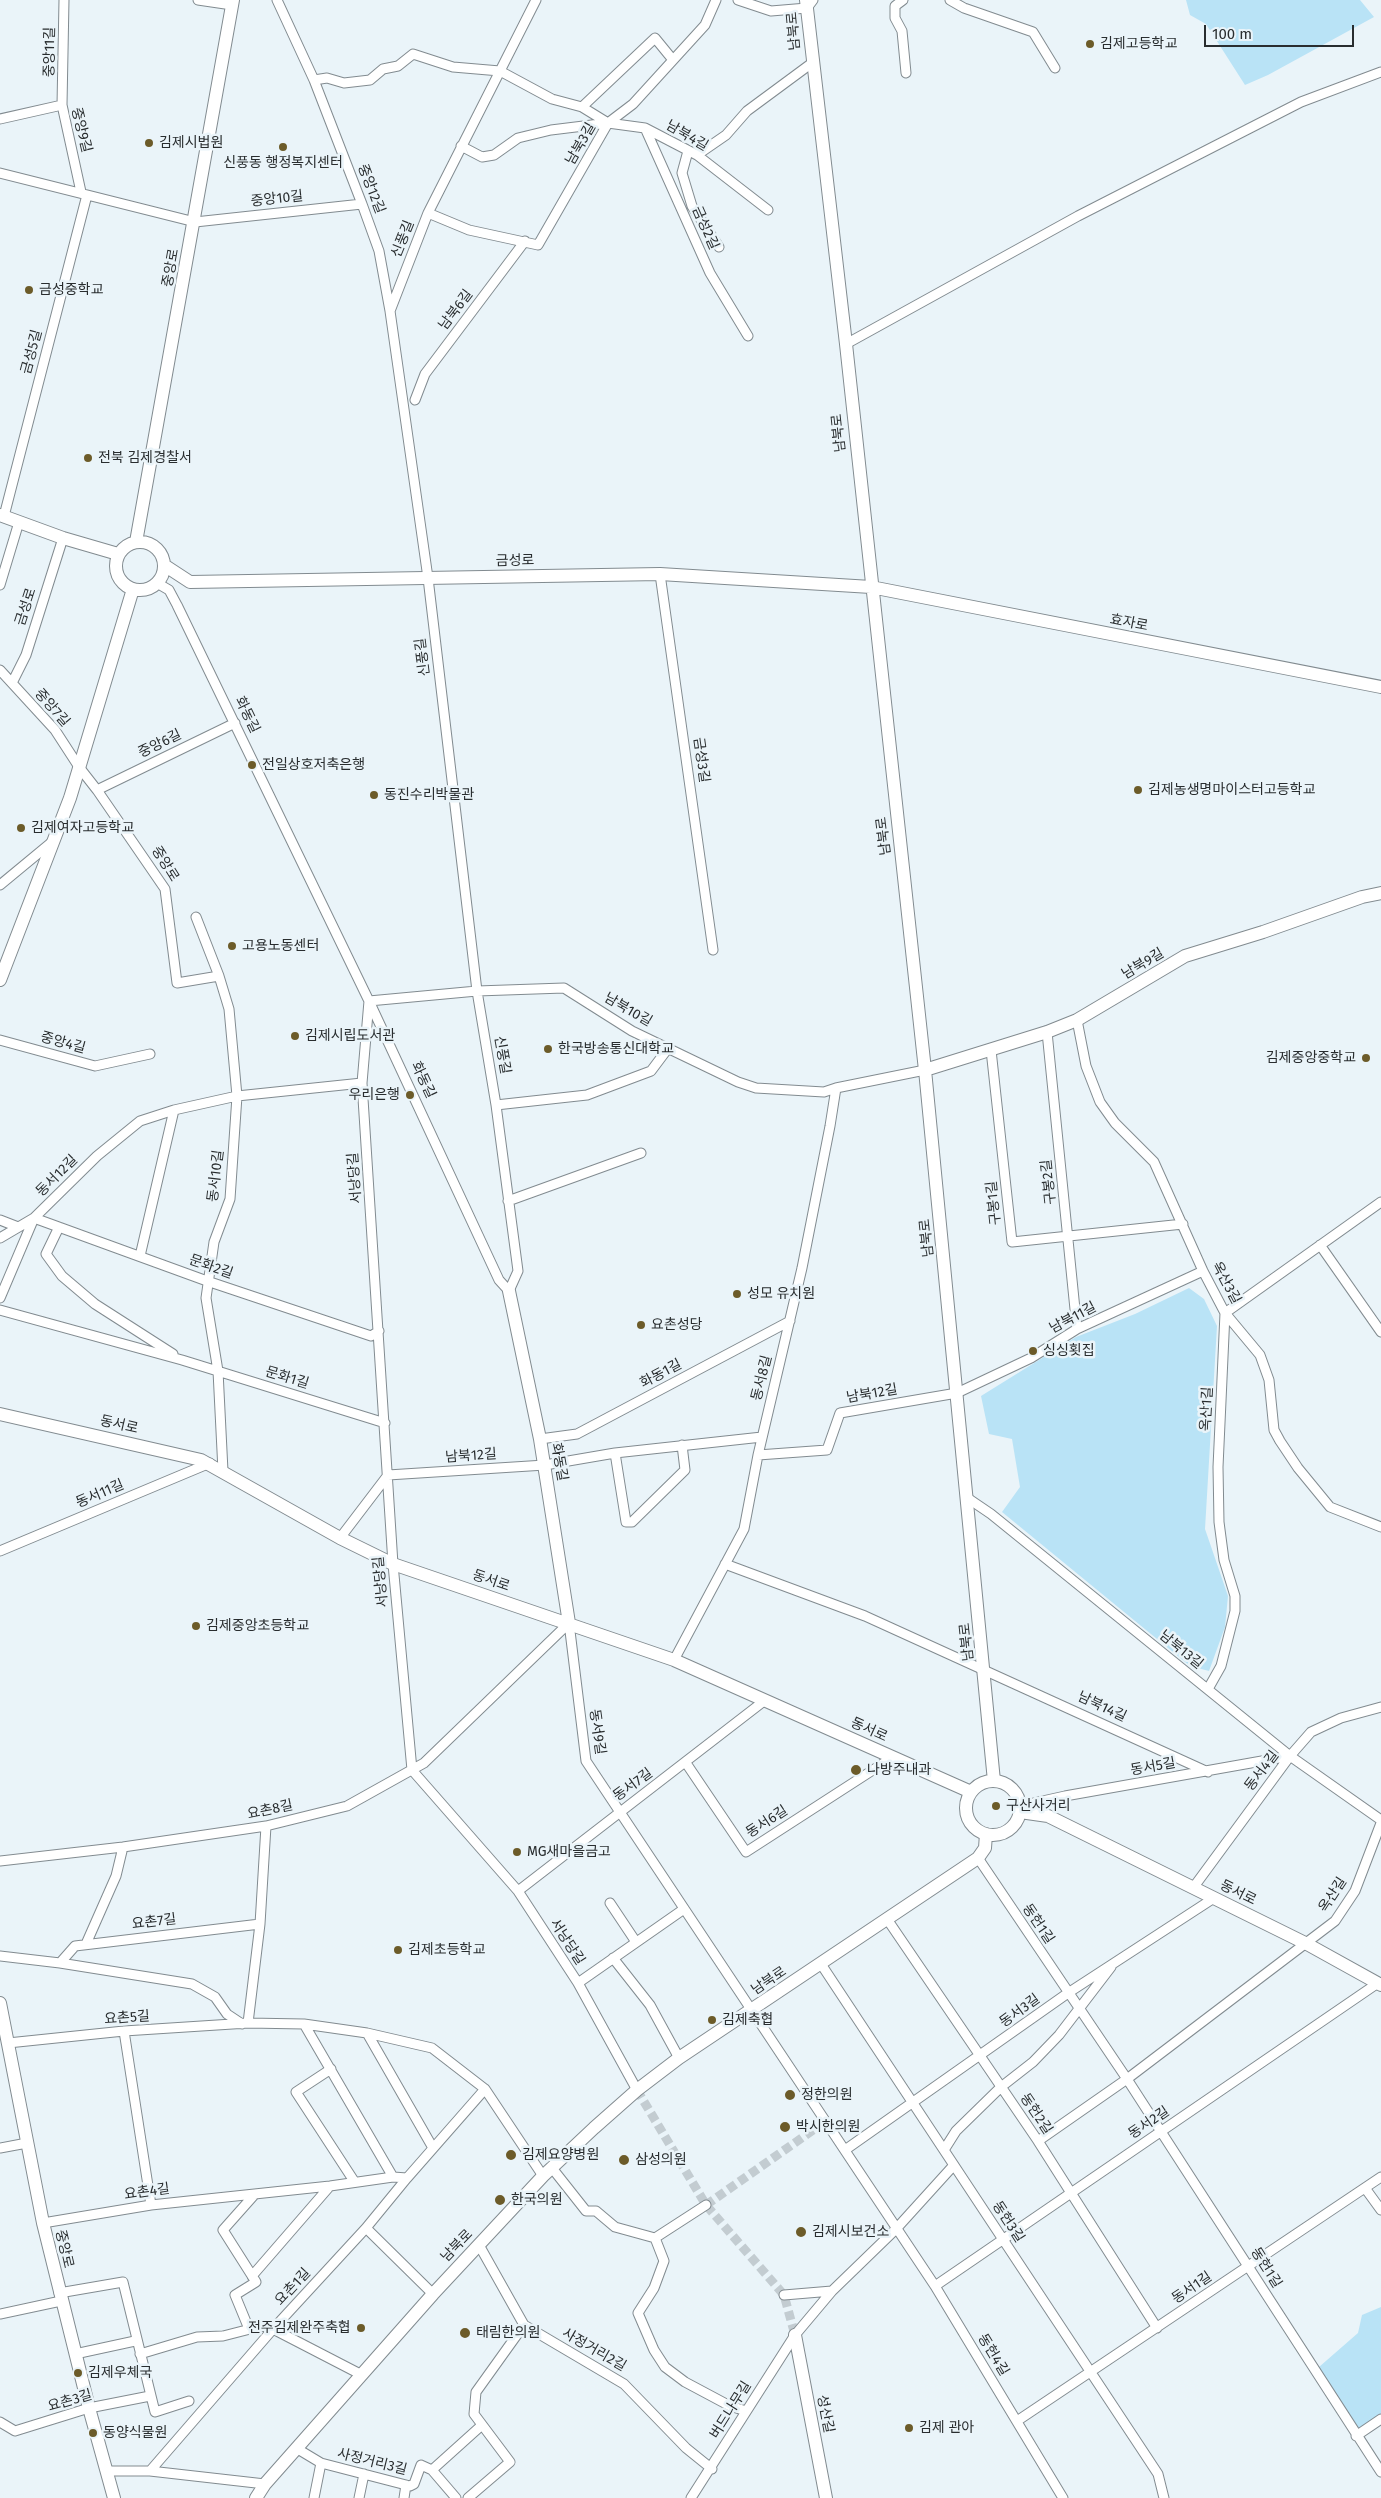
<!DOCTYPE html>
<html>
<head>
<meta charset="utf-8">
<style>
  body { margin:0 }
  #map { position:relative; width:1381px; height:2498px; overflow:hidden; background:#eaf4f9; font-family:"Fira Sans",sans-serif }
  canvas { display:block }
  .scale { position:absolute; left:1204px; top:25px; width:150px; height:22px; box-sizing:border-box; border:2px solid #292d2f; border-top:0; padding-left:6px; font-size:15px; line-height:18px; white-space:nowrap; color:#292d2f; -webkit-text-stroke:4px #eaf4f9; paint-order:stroke }
</style>
</head>
<body>
<div id="map">
<canvas width="1381" height="2498"></canvas>
<div class="scale">100 m</div>
</div>
<script>
const context = document.querySelector('canvas').getContext('2d');
context.lineJoin = 'round';
function fillPath(path, color) { context.fillStyle = color; context.fill(path, 'evenodd'); }
const shape = rows => new Path2D(rows.map(r => 'M' + r).join(''));
function strokePath(path, color, width, dash) { context.strokeStyle = color; context.lineWidth = width; context.lineCap = dash ? 'butt' : 'round'; context.setLineDash(dash || []); context.stroke(path); }
function label(font, color, halo, rows, align = 'center') {
  context.font = font + ' "Fira Sans","Noto Sans KR",sans-serif'; context.lineWidth = 5; context.setLineDash([]); context.textBaseline = 'middle'; context.strokeStyle = halo; context.fillStyle = color; for (const [text, x, y, turn = 0] of rows) {
    context.save(); context.translate(x, y); context.rotate((+turn || 0) * Math.PI / 180); context.textAlign = isNaN(turn) ? turn : align; if (halo) context.strokeText(text, 0, 0); context.fillText(text, 0, 0); context.restore();
  }
}
fillPath(shape([
  [1186,0,1360,0,1374,17,1268,75,1245,85,1206,24,1190,15],
  [1189,1288,1204,1299,1217,1326,1205,1529,1228,1596,1225,1627,1209,1671,1190,1666,1002,1512,1020,1487,1012,1439,989,1434,981,1396,1076,1337,1135,1314],
  [1381,2307,1381,2415,1357,2431,1319,2367,1358,2333,1362,2315]
]), '#b9e3f6');
strokePath(shape([
  [637,2090,706,2205,784,2295,795,2335],
  [706,2205,826,2121]
]), '#c3ccd1', 9, [9, 4.5]);
const street = shape([
  [64,0,62,105,81,192],
  [198,0,232,5],
  [277,0,314,80,362,204,379,251,390,311],
  [738,0,771,11,807,8,813,0],
  [903,0,895,6,895,18,902,31,906,73],
  [950,0,964,8,1033,32,1055,68],
  [314,80,327,78,344,83,370,80,383,69,398,66,413,54,453,67,500,71,552,99,582,107,608,123,645,128,697,155,768,210],
  [582,107,655,38,673,60],
  [0,119,62,105],
  [645,128,710,273,748,336],
  [461,146,482,157,494,155,518,138,551,130,608,123],
  [688,151,682,173,692,206,719,247],
  [697,155,726,135,747,111,812,63],
  [0,173,195,222,362,204],
  [428,213,469,230,538,245,608,123,633,104,705,25,716,0],
  [846,344,1078,216,1301,102,1381,72],
  [415,400,425,374,525,241],
  [4,516,87,195],
  [660,574,713,950],
  [157,583,169,590,177,605,369,1001,499,1280,509,1291,518,1271,496,1105,477,991,428,578,390,311,428,213,536,0],
  [0,585,19,522],
  [0,670,55,730,79,767,97,790,165,889,177,983,219,976],
  [12,683,26,655,63,538],
  [97,790,235,723],
  [0,885,52,842],
  [196,917,219,976,229,1009,237,1096,230,1199,214,1242,206,1298,218,1371,223,1471],
  [369,1001,362,1083,393,1564,412,1770,518,1891,578,1983,637,2090],
  [369,1001,477,991,564,988,632,1031,738,1082,756,1088,824,1092,836,1088,925,1070],
  [1077,1020,1086,1066,1100,1102,1115,1123,1154,1162,1203,1271,1225,1313,1260,1355,1269,1380,1274,1430,1280,1441,1298,1468,1330,1507,1381,1527],
  [1047,1032,1077,1329],
  [0,1040,95,1066,150,1054],
  [991,1050,1012,1242,1183,1224],
  [496,1105,587,1095,651,1071,669,1047],
  [508,1201,641,1153],
  [34,1218,207,1281,371,1336,379,1331],
  [0,1220,18,1227],
  [59,1227,46,1254,62,1276,95,1304,173,1354],
  [0,1238,34,1218],
  [1320,1245,1381,1332],
  [140,1256,174,1110],
  [0,1298,34,1218,97,1156,140,1121,174,1110,237,1096,362,1083],
  [0,1310,182,1360,385,1423],
  [540,1439,577,1434,790,1321],
  [615,1453,626,1522,632,1522,685,1470,682,1445],
  [758,1455,827,1450,840,1413,957,1393,1031,1358,1077,1329,1203,1271],
  [966,1497,991,1514,1290,1756,1381,1820],
  [340,1538,388,1475,545,1465,615,1453,762,1437],
  [0,1551,210,1463],
  [725,1564,865,1616,1208,1772],
  [569,1623,586,1761,935,2286,1063,2498],
  [674,1660,744,1529,758,1455,802,1268,830,1126,836,1088],
  [1208,1689,1221,1666,1235,1611,1235,1596,1224,1560,1219,1522,1218,1467,1225,1313,1381,1202],
  [686,1763,746,1852,893,1757],
  [1020,1806,1065,1796,1290,1756],
  [978,1858,1127,2079,1381,2472],
  [0,1861,123,1847,266,1826,347,1806,424,1763,569,1623],
  [1193,1888,1290,1756,1311,1732,1341,1718,1381,1707],
  [518,1891,764,1701],
  [610,1903,636,1942],
  [887,1919,1038,2141,1157,2328],
  [86,1944,116,1876,123,1847],
  [0,1956,60,1963,192,1984,215,1997,227,2014,242,2024],
  [613,1958,650,2005,679,2058],
  [60,1963,75,1946,260,1924],
  [821,1964,1158,2474,1164,2498],
  [578,1983,684,1909],
  [248,2023,260,1924,266,1826],
  [304,2024,393,2177],
  [124,2031,151,2205],
  [367,2033,433,2148],
  [8,2043,124,2031,248,2023,304,2024,367,2033,432,2048,485,2089,543,2176],
  [331,2069,296,2092,354,2181],
  [1038,2141,1127,2079,1335,1921,1355,1891,1381,1823],
  [0,2148,27,2143],
  [845,2150,1068,1993,1214,1898],
  [944,2150,956,2131,1001,2087,1033,2062,1059,2035,1111,1967],
  [552,2168,586,2211,596,2211,615,2227,655,2238],
  [1365,2188,1381,2210],
  [43,2223,151,2205,330,2186,393,2177,407,2178],
  [366,2228,433,2294],
  [655,2238,664,2261,654,2288,638,2313,654,2350,665,2367,685,2382,730,2406,746,2411],
  [655,2238,706,2205],
  [479,2245,524,2325,624,2384,686,2448,712,2469],
  [252,2276,330,2186],
  [935,2286,1378,1983],
  [59,2293,123,2282,155,2412,189,2401],
  [784,2295,832,2291],
  [0,2314,61,2301],
  [249,2329,235,2295,256,2282,223,2230,255,2194],
  [75,2354,135,2341],
  [140,2354,197,2337,223,2336,262,2326,273,2329,362,2375],
  [1017,2421,1381,2177],
  [0,2422,15,2431,89,2408,150,2396],
  [1356,2436,1381,2419],
  [296,2448,321,2463,410,2486,414,2484,421,2465,432,2470],
  [107,2471,150,2471,265,2484],
  [150,2471,273,2329,366,2228,407,2178,485,2089],
  [314,2498,321,2463],
  [359,2498,364,2474],
  [404,2498,406,2485],
  [456,2498,432,2470,482,2425],
  [468,2498,510,2462,474,2414,476,2392,524,2325],
  [691,2498,795,2335,832,2291,896,2229,954,2165]
]);
const secondary = shape([
  [806,0,846,344,925,1070,994,1781],
  [0,515,63,538,118,554],
  [136,542,233,0],
  '116 566a24 24 0 1 1 48 0a24 24 0 1 1-48 0Z',
  [164,565,190,582,660,574,871,587,1381,687],
  [0,980,70,798,133,589],
  [925,1070,1047,1032,1077,1020,1185,956,1263,932,1362,897,1381,893],
  [509,1291,540,1439,569,1623],
  [0,1414,201,1460,340,1538,393,1564,674,1660,971,1792],
  '966 1808a27 27 0 1 1 54 0a27 27 0 1 1-54 0Z',
  [1020,1812,1048,1816,1307,1944,1381,1985],
  [0,2003,43,2223,89,2408,114,2498],
  [795,2335,826,2498],
  [256,2498,265,2484,433,2294,543,2176,594,2128,637,2090,679,2058,978,1858,985,1848,986,1834]
]);
strokePath(street, '#828b90', 11);
strokePath(secondary, '#828b90', 14);
strokePath(street, '#fff', 9);
strokePath(secondary, '#fff', 12);
for (const [x, y, r, color] of [
  [1090,44,5,"#6c5b29"],
  [149,143,5,"#6c5b29"],
  [283,147,5,"#6c5b29"],
  [29,290,5,"#6c5b29"],
  [88,458,5,"#6c5b29"],
  [252,765,5,"#6c5b29"],
  [1138,790,5,"#6c5b29"],
  [374,795,5,"#6c5b29"],
  [21,828,5,"#6c5b29"],
  [232,946,5,"#6c5b29"],
  [295,1036,5,"#6c5b29"],
  [548,1049,5,"#6c5b29"],
  [1366,1058,5,"#6c5b29"],
  [410,1095,5,"#6c5b29"],
  [737,1294,5,"#6c5b29"],
  [641,1325,5,"#6c5b29"],
  [1033,1351,5,"#6c5b29"],
  [196,1626,5,"#6c5b29"],
  [856,1770,6,"#6c5b29"],
  [996,1806,5,"#6c5b29"],
  [517,1852,5,"#6c5b29"],
  [398,1950,5,"#6c5b29"],
  [712,2020,5,"#6c5b29"],
  [790,2095,6,"#6c5b29"],
  [785,2127,6,"#6c5b29"],
  [511,2155,6,"#6c5b29"],
  [624,2160,6,"#6c5b29"],
  [500,2200,6,"#6c5b29"],
  [801,2232,6,"#6c5b29"],
  [361,2328,5,"#6c5b29"],
  [465,2333,6,"#6c5b29"],
  [78,2373,5,"#6c5b29"],
  [909,2428,5,"#6c5b29"],
  [93,2433,5,"#6c5b29"]
]) { const dot = new Path2D(); dot.arc(x, y, r, 0, 2 * Math.PI); context.fillStyle = color; context.fill(dot); strokePath(dot, '#eaf4f9', 2); }
label('14px', '#292d2f', '#eaf4f9', [
  ["남북로",794,31,-95],
  ["중앙11길",50,52,-89],
  ["중앙9길",81,130,76],
  ["남북4길",687,136,30],
  ["남북3길",581,144,-60],
  ["중앙12길",371,189,69],
  ["중앙10길",277,199,-6],
  ["금성2길",705,228,66],
  ["신풍길",403,239,-68],
  ["중앙로",171,268,-80],
  ["남북6길",456,310,-53],
  ["금성5길",32,352,-75],
  ["남북로",839,433,-96],
  ["금성로",515,561,-1],
  ["금성로",26,607,-72],
  ["효자로",1129,623,11],
  ["신풍길",423,657,-97],
  ["중앙7길",52,708,49],
  ["화동길",247,715,64],
  ["중앙6길",160,744,-26],
  ["금성3길",701,760,82],
  ["남북로",884,836,-97],
  ["중앙로",165,864,58],
  ["남북9길",1143,964,-31],
  ["남북10길",628,1010,30],
  ["중앙4길",63,1043,15],
  ["신풍길",502,1055,80],
  ["화동길",423,1080,65],
  ["동서12길",57,1176,-45],
  ["동서10길",216,1176,-83],
  ["서낭당길",355,1178,-94],
  ["구봉2길",1049,1182,-96],
  ["구봉1길",994,1203,-96],
  ["남북로",927,1238,-96],
  ["문화2길",211,1267,19],
  ["옥산3길",1226,1283,62],
  ["남북11길",1073,1318,-28],
  ["화동1길",661,1374,-28],
  ["문화1길",287,1378,17],
  ["동서8길",762,1378,-76],
  ["남북12길",872,1394,-10],
  ["옥산1길",1207,1409,-87],
  ["동서로",119,1425,13],
  ["남북12길",471,1456,-4],
  ["화동길",559,1462,80],
  ["동서11길",100,1494,-23],
  ["동서로",491,1581,19],
  ["서낭당길",381,1582,-95],
  ["남북로",967,1642,-96],
  ["남북13길",1181,1650,39],
  ["남북14길",1102,1707,25],
  ["동서로",869,1730,24],
  ["동서9길",597,1732,82],
  ["동서5길",1153,1767,-10],
  ["동서4길",1262,1771,-53],
  ["동서7길",633,1785,-36],
  ["요촌8길",270,1810,-12],
  ["동서6길",767,1822,-33],
  ["동서로",1238,1893,26],
  ["옥산길",1333,1895,-57],
  ["요촌7길",154,1922,-7],
  ["동헌1길",1038,1924,56],
  ["서낭당길",567,1942,57],
  ["남북로",769,1981,-34],
  ["동서3길",1020,2011,-36],
  ["요촌5길",127,2018,-4],
  ["동헌2길",1036,2114,56],
  ["동서2길",1149,2123,-34],
  ["요촌4길",147,2192,-8],
  ["동헌3길",1008,2222,57],
  ["남북로",457,2246,-46],
  ["중앙로",64,2249,77],
  ["동헌1길",1266,2268,58],
  ["요촌1길",293,2287,-47],
  ["동서1길",1192,2288,-34],
  ["사정거리2길",594,2350,30],
  ["동헌4길",993,2355,59],
  ["요촌3길",70,2401,-16],
  ["버드나무길",731,2410,-58],
  ["성산길",825,2414,79],
  ["사정거리3길",372,2462,14]
]);
label('14px', '#292d2f', '#eaf4f9', [
  ["김제고등학교",1100,44],
  ["김제시법원",159,143],
  ["신풍동 행정복지센터",283,163,"center"],
  ["금성중학교",39,290],
  ["전북 김제경찰서",98,458],
  ["전일상호저축은행",262,765],
  ["김제농생명마이스터고등학교",1148,790],
  ["동진수리박물관",384,795],
  ["김제여자고등학교",31,828],
  ["고용노동센터",242,946],
  ["김제시립도서관",305,1036],
  ["한국방송통신대학교",558,1049],
  ["김제중앙중학교",1356,1058,"right"],
  ["우리은행",400,1095,"right"],
  ["성모 유치원",747,1294],
  ["요촌성당",651,1325],
  ["싱싱횟집",1043,1351],
  ["김제중앙초등학교",206,1626],
  ["나방주내과",867,1770],
  ["구산사거리",1006,1806],
  ["MG새마을금고",527,1852],
  ["김제초등학교",408,1950],
  ["김제축협",722,2020],
  ["정한의원",801,2095],
  ["박시한의원",796,2127],
  ["김제요양병원",522,2155],
  ["삼성의원",635,2160],
  ["한국의원",511,2200],
  ["김제시보건소",812,2232],
  ["전주김제완주축협",351,2328,"right"],
  ["태림한의원",476,2333],
  ["김제우체국",88,2373],
  ["김제 관아",919,2428],
  ["동양식물원",103,2433]
], 'left');
</script>
</body>
</html>
